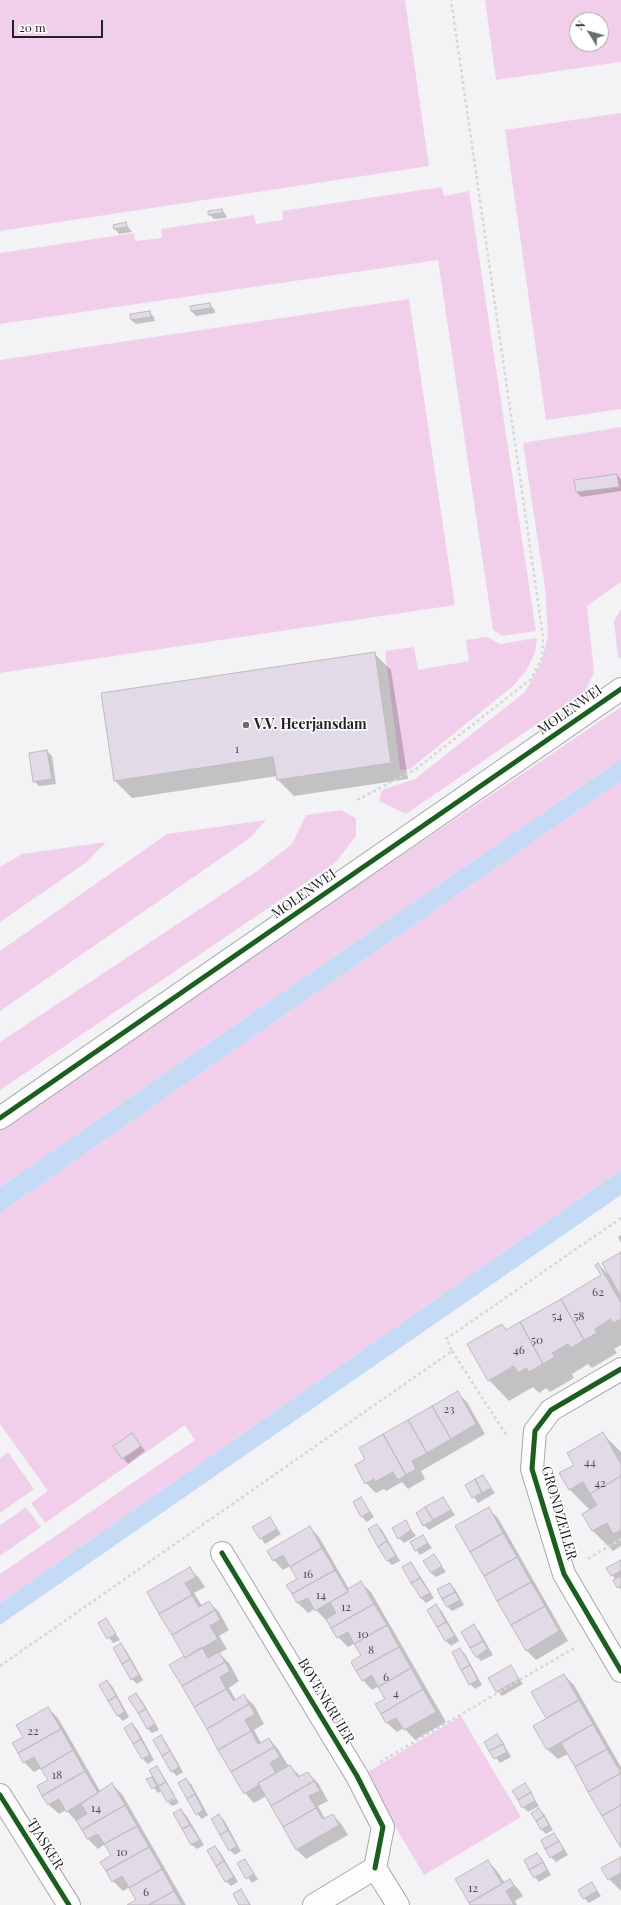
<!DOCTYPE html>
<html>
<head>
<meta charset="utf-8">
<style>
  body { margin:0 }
  #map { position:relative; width:621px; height:1905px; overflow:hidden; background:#f3f3f5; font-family:"Playfair Display",serif }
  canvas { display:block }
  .north { position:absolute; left:569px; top:12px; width:40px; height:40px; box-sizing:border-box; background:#fff; border:1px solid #a7a6a7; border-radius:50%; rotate:307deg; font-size:11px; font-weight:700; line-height:16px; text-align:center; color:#222123 }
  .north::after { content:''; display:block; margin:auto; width:14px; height:18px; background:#6b6a6c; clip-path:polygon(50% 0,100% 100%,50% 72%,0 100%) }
  .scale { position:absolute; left:12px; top:20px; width:91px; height:18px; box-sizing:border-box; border:2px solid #222123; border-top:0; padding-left:5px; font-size:12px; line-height:14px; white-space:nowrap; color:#222123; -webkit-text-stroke:3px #fff; paint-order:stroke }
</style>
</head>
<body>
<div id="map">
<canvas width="621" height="1905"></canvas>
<div class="north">N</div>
<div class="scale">20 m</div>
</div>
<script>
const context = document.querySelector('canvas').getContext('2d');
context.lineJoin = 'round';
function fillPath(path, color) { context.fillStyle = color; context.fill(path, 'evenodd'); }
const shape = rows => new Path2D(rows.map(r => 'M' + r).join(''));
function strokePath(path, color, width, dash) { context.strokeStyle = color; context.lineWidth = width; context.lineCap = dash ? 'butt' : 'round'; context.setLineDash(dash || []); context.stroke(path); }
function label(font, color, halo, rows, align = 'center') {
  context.font = font + ' "Playfair Display",serif'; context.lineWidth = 3; context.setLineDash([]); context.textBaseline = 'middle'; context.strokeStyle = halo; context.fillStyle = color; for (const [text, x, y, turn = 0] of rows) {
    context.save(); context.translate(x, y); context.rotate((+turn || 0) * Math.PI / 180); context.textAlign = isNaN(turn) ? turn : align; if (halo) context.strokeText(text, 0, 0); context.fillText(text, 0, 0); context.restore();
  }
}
fillPath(shape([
  [0,0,405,0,429,166,0,231],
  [485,0,621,0,621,62,496,80],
  [577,20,601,20,601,44,577,44],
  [621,113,621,409,546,420,505,130],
  [442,187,444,196,469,191,536,631,502,636,493,630,438,260,0,324,0,253,134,233,135,241,162,238,161,229,254,215,256,224,283,220,282,211],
  [409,299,455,605,0,673,0,360],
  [621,427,621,582,587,606,594,673,585,691,406,814,379,801,382,790,415,779,525,692,541,663,548,636,545,588,523,443],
  [621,609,621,658,618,657,614,621],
  [487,637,500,644,537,638,535,653,526,671,513,686,410,769,400,770,385,651,414,647,418,670,469,661,466,640],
  [621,707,621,759,0,1187,0,1127],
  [621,781,621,1170,0,1603,0,1574,195,1440,185,1425,45,1523,31,1503,48,1491,0,1424,0,1213],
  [341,810,356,818,356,836,336,862,0,1090,0,1042,257,871,292,844,306,815],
  [266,820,250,838,0,1011,0,951,167,834],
  [106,842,87,862,0,922,0,867,22,854],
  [8,1452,34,1489,0,1513,0,1458],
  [26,1507,41,1527,0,1556,0,1525],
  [461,1716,521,1817,424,1875,364,1774]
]), '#f1cfeb');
fillPath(shape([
  [621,759,621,781,0,1213,0,1187],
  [621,1170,621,1195,0,1625,0,1603]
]), '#c5daf4');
fillPath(shape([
  [222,210,226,215,227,218,214,219,209,214],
  [126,224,132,232,119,234,115,229],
  [209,304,214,309,215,313,196,316,191,311],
  [149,312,154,317,155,321,136,324,131,320],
  [617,475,621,479,621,491,581,497,577,492],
  [374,653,391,670,408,779,294,796,278,780,277,776,132,798,115,781,103,694],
  [47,751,52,756,56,784,39,786,34,781],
  [621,1235,621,1243,618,1237],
  [621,1254,621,1345,614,1349,617,1353,592,1368,588,1364,572,1374,574,1378,550,1392,546,1388,539,1393,533,1387,509,1401,489,1380,502,1325,507,1331,602,1276,598,1264,609,1275],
  [457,1393,467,1402,485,1434,421,1471,425,1479,408,1489,402,1482,386,1491,384,1489,376,1493,366,1483],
  [132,1434,145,1451,128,1464,114,1446],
  [603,1434,621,1452,621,1546,613,1551,592,1530,590,1510,570,1490,560,1473,576,1465],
  [483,1476,495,1493,478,1503,466,1485],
  [361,1498,374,1517,367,1522,362,1517,354,1502],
  [443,1498,455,1515,429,1530,424,1525],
  [488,1509,498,1518,568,1641,536,1660,526,1650],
  [270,1518,281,1534,265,1544,254,1527],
  [405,1522,416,1536,404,1543,399,1538],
  [377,1525,382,1530,400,1561,392,1565,387,1560],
  [310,1527,319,1537,349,1589,361,1583,371,1592,446,1722,415,1740,404,1728,397,1732,387,1723,377,1705,387,1699,379,1686,372,1690,363,1680,362,1656,355,1643,348,1647,338,1637,327,1619,326,1620,315,1609,308,1613,298,1603,288,1585,298,1579,290,1566,283,1570,274,1560],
  [423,1536,432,1548,420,1555,416,1550],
  [434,1555,446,1572,436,1577,431,1573],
  [621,1561,621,1590,616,1580,612,1575],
  [411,1563,415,1568,434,1598,426,1603,421,1598],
  [190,1569,199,1578,205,1587,194,1593,202,1606,209,1602,219,1612,229,1630,219,1636,227,1649,219,1653,229,1663,239,1681,229,1688,236,1700,244,1696,254,1705,264,1724,254,1730,261,1743,269,1739,278,1749,289,1767,290,1766,301,1777,308,1773,318,1783,328,1801,318,1806,325,1819,333,1815,342,1825,348,1835,306,1859,296,1849,266,1796,254,1803,245,1793,185,1656,148,1592],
  [450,1584,455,1589,464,1605,452,1611,447,1606],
  [436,1606,441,1610,459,1641,451,1646,446,1641,428,1610],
  [106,1620,120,1640,113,1643,100,1624],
  [474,1626,479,1631,493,1655,481,1661,476,1656],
  [121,1645,126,1650,143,1680,137,1684,132,1679],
  [460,1649,465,1654,482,1685,475,1689,470,1684],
  [510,1666,523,1684,502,1696,497,1691],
  [564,1675,574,1685,621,1767,621,1846,568,1754,558,1759,548,1750,535,1726,548,1719,533,1692],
  [107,1681,112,1686,129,1717,123,1721,118,1716,101,1685],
  [136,1694,141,1699,159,1730,152,1733,147,1728],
  [48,1708,58,1718,100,1791,112,1784,122,1794,186,1905,129,1905,137,1900,130,1887,123,1891,113,1881,112,1856,105,1844,98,1849,88,1839,78,1821,76,1821,66,1810,59,1814,49,1805,49,1781,41,1768,34,1772,24,1762,24,1738],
  [132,1724,137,1729,154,1760,148,1764,143,1759,126,1728],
  [497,1735,502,1740,511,1757,500,1763,485,1742],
  [161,1737,166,1742,183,1772,177,1776,172,1771],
  [156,1767,161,1772,175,1796,167,1800,161,1791,158,1793,148,1780,153,1777],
  [186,1780,191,1784,208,1815,202,1819,197,1814],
  [525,1785,539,1806,528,1812,523,1807],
  [176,1798,179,1803,172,1806,168,1802],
  [539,1809,544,1814,553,1830,546,1834,541,1829],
  [181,1810,186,1815,204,1845,197,1849,192,1845,175,1814],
  [219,1816,224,1820,241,1851,235,1855,230,1850],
  [554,1834,558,1839,568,1855,556,1862,551,1857],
  [215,1847,220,1852,238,1882,231,1886,226,1881],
  [537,1854,542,1859,551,1875,539,1882,535,1877],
  [621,1858,621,1891,609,1879,603,1869],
  [245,1860,258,1879,252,1883,238,1864],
  [488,1861,497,1871,505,1883,510,1880,519,1890,523,1896,515,1901,517,1905,471,1905],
  [592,1883,601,1896,589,1903,584,1898],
  [241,1891,245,1896,251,1905,240,1905]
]), '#0003');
const building = shape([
  [222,209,222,213,208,215,208,211,222,209],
  [126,222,127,227,114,229,113,225,126,222],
  [210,303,211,308,191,311,190,306,210,303],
  [150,311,151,317,131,320,130,314,150,311],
  [617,474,619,487,576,492,574,480,617,474],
  [375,652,391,763,277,780,273,757,114,781,101,693,375,652],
  [47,750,52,779,33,782,29,753,47,750],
  [621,1252,621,1297,602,1263,621,1252],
  [598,1263,621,1303,621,1319,613,1323,611,1319,595,1329,597,1333,584,1340,561,1299,601,1275,595,1265,598,1263],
  [561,1299,584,1340,571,1348,568,1344,552,1353,555,1357,543,1364,520,1322,561,1299],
  [520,1322,543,1364,529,1372,526,1368,518,1373,514,1366,488,1381,467,1344,502,1324,506,1330,520,1322],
  [458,1391,476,1424,451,1439,432,1406,458,1391],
  [432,1406,451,1439,427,1453,408,1420,432,1406],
  [408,1420,427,1453,412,1461,416,1469,406,1475,383,1434,408,1420],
  [603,1432,621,1464,621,1476,590,1494,583,1482,569,1490,559,1473,574,1465,567,1453,603,1432],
  [132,1433,141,1446,122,1459,113,1446,132,1433],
  [383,1434,406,1475,398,1480,393,1472,375,1482,374,1479,365,1484,355,1465,365,1459,359,1448,383,1434],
  [483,1475,491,1488,482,1493,475,1479,483,1475],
  [621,1476,621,1530,613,1534,607,1523,592,1531,582,1514,597,1505,590,1494,621,1476],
  [475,1479,482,1493,472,1498,465,1485,475,1479],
  [361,1497,370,1512,361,1517,353,1502,361,1497],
  [443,1497,451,1510,433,1520,425,1507,443,1497],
  [425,1507,433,1520,423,1526,416,1513,425,1507],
  [489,1507,503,1533,470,1552,455,1526,489,1507],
  [270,1517,277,1529,260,1539,252,1527,270,1517],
  [406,1520,411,1530,398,1539,392,1528,406,1520],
  [377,1524,387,1541,378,1547,368,1529,377,1524],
  [310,1526,322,1548,290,1567,283,1555,273,1561,267,1551,310,1526],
  [503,1533,517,1557,484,1576,470,1552,503,1533],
  [423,1535,428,1543,415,1551,410,1542,423,1535],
  [387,1541,396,1556,387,1561,378,1547,387,1541],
  [322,1548,335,1570,292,1594,286,1585,297,1579,290,1567,322,1548],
  [434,1554,442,1566,431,1573,423,1561,434,1554],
  [517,1557,531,1582,497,1601,484,1576,517,1557],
  [621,1560,621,1571,611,1576,606,1568,621,1560],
  [411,1562,420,1578,411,1583,402,1567,411,1562],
  [190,1567,196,1577,185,1583,192,1595,159,1614,147,1592,190,1567],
  [335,1570,348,1592,315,1611,308,1598,297,1603,292,1594,335,1570],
  [621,1576,621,1586,617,1588,613,1580,621,1576],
  [420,1578,430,1593,421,1598,411,1583,420,1578],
  [361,1581,374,1604,331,1628,326,1619,336,1613,330,1602,348,1592,346,1590,361,1581],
  [531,1582,545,1606,511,1625,497,1601,531,1582],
  [450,1583,455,1592,442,1599,437,1589,450,1583],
  [455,1592,460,1600,447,1607,442,1599,455,1592],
  [192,1595,199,1607,209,1601,215,1610,172,1635,159,1614,192,1595],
  [374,1604,387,1625,354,1644,348,1632,337,1638,331,1628,374,1604],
  [436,1604,446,1622,437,1627,427,1610,436,1604],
  [545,1606,559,1631,526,1651,511,1625,545,1606],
  [215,1610,220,1620,210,1626,218,1639,185,1658,172,1635,215,1610],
  [106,1618,116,1634,107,1639,98,1623,106,1618],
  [446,1622,455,1636,445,1641,437,1627,446,1622],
  [474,1624,483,1641,470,1648,461,1632,474,1624],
  [387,1625,399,1647,356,1671,351,1662,361,1655,354,1644,387,1625],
  [483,1641,488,1649,476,1657,470,1648,483,1641],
  [121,1643,130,1659,122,1664,113,1648,121,1643],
  [202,1647,208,1658,219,1652,225,1662,182,1686,169,1665,184,1656,185,1658,202,1647],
  [399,1647,411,1668,378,1687,372,1675,362,1681,356,1671,399,1647],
  [460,1648,470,1665,461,1670,452,1652,460,1648],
  [130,1659,139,1675,131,1680,122,1664,130,1659],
  [225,1662,230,1671,220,1677,226,1689,194,1707,182,1686,225,1662],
  [470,1665,478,1680,469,1685,461,1670,470,1665],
  [511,1665,519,1679,496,1692,488,1678,511,1665],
  [411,1668,423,1689,381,1714,375,1704,385,1699,378,1687,411,1668],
  [564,1674,579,1700,546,1718,531,1692,564,1674],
  [107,1680,116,1696,108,1701,99,1685,107,1680],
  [226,1689,234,1701,244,1694,249,1704,207,1729,194,1707,226,1689],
  [423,1689,436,1712,404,1730,396,1718,386,1723,381,1714,423,1689],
  [136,1693,146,1709,138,1713,128,1698,136,1693],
  [116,1696,125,1712,117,1716,108,1701,116,1696],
  [579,1700,593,1724,547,1750,533,1726,579,1700],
  [249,1704,255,1714,245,1720,251,1731,218,1750,207,1729,249,1704],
  [48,1707,61,1729,18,1753,12,1743,23,1737,16,1725,48,1707],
  [146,1709,155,1724,147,1729,138,1713,146,1709],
  [132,1723,141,1739,133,1744,124,1728,132,1723],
  [593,1724,607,1749,575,1767,561,1743,593,1724],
  [61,1729,73,1750,41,1769,34,1757,23,1763,18,1753,61,1729],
  [251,1731,258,1744,269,1738,274,1747,231,1772,218,1750,251,1731],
  [497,1734,503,1744,489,1751,484,1742,497,1734],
  [161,1735,170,1751,162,1756,153,1740,161,1735],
  [141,1739,150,1755,142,1759,133,1744,141,1739],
  [503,1744,507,1752,494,1759,489,1751,503,1744],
  [274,1747,280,1757,270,1763,276,1773,258,1783,259,1785,244,1794,231,1772,274,1747],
  [607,1749,621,1773,588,1792,575,1767,607,1749],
  [73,1750,85,1771,42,1796,37,1786,48,1780,41,1769,73,1750],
  [170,1751,179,1767,171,1772,162,1756,170,1751],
  [290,1765,298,1777,308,1772,314,1781,271,1806,258,1783,290,1765],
  [157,1766,166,1782,158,1786,149,1770,157,1766],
  [85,1771,98,1793,66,1812,59,1799,48,1805,42,1796,85,1771],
  [621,1773,621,1805,602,1816,588,1792,621,1773],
  [152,1777,157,1786,152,1789,146,1779,152,1777],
  [186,1778,195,1794,187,1799,178,1783,186,1778],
  [314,1781,320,1791,309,1796,316,1808,283,1827,271,1806,314,1781],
  [166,1782,175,1797,167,1802,158,1786,166,1782],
  [112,1783,125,1805,82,1830,76,1820,87,1814,81,1804,112,1783],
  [525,1783,531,1792,518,1800,512,1791,525,1783],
  [531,1792,535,1801,522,1808,518,1800,531,1792],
  [195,1794,203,1810,196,1815,187,1799,195,1794],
  [125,1805,137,1826,104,1844,98,1834,87,1839,82,1830,125,1805],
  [621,1805,621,1848,602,1816,621,1805],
  [316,1808,323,1819,333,1814,339,1825,296,1850,283,1827,316,1808],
  [539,1808,544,1816,536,1821,531,1813,539,1808],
  [181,1809,190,1825,182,1829,173,1813,181,1809],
  [219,1814,228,1830,220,1835,211,1819,219,1814],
  [544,1816,549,1825,541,1830,536,1821,544,1816],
  [190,1825,200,1840,191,1845,182,1829,190,1825],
  [137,1826,149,1847,106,1871,100,1862,111,1855,104,1844,137,1826],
  [228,1830,237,1846,229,1851,220,1835,228,1830],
  [554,1833,559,1841,545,1849,541,1840,554,1833],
  [559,1841,564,1850,550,1858,545,1849,559,1841],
  [215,1846,224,1861,216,1866,207,1850,215,1846],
  [149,1847,162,1869,129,1888,122,1876,112,1882,106,1871,149,1847],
  [537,1853,543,1862,529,1870,524,1860,537,1853],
  [621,1857,621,1873,608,1880,601,1868,621,1857],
  [245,1859,254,1874,246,1879,237,1863,245,1859],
  [488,1860,502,1884,469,1903,455,1879,488,1860],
  [224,1861,234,1877,225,1882,216,1866,224,1861],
  [543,1862,547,1870,534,1878,529,1870,543,1862],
  [162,1869,174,1891,149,1905,127,1905,136,1900,129,1888,162,1869],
  [510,1879,514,1886,506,1891,514,1905,470,1905,469,1903,510,1879],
  [592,1882,597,1891,583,1899,578,1890,592,1882],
  [241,1889,250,1905,239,1905,233,1894,241,1889],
  [174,1891,182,1905,149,1905,174,1891]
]);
fillPath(building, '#e2dae7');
strokePath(building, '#bcbbbd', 1);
const street = shape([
  [0,1118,621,689],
  [621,1369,551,1410,535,1431,532,1469,564,1574,621,1671],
  [222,1553,357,1776,383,1827,375,1868],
  [0,1795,69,1905],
  [375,1868,398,1905],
  [314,1905,375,1868]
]);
strokePath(street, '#a8a7a9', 24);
strokePath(shape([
  [357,800,416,769,531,679,542,658,543,637,451,0],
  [452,1351,507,1436],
  [588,1559,621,1539],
  [0,1666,452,1351,446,1339,621,1218],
  [380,1762,576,1647]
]), '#d6d6d7', 2.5, [3, 3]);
strokePath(street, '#fdfdfe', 22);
strokePath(shape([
  [0,1118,621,689],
  [621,1369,551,1410,535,1431,532,1469,564,1574,621,1671],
  [222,1553,357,1776,383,1827,375,1868],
  [0,1795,69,1905]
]), '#1b5e20', 5);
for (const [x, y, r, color] of [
  [246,725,4,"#6b6a6c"]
]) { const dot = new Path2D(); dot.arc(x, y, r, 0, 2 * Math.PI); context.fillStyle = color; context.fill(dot); strokePath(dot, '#fff', 1.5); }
label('12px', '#524f54', null, [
  ["1",237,749],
  ["62",598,1292],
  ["54",557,1316],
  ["58",579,1316],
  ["50",537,1340],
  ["46",519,1350],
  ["23",449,1409],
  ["44",590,1462],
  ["42",600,1483],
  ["16",308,1574],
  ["14",321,1595],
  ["12",346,1607],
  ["10",363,1634],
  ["8",371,1650],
  ["6",386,1677],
  ["4",396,1693],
  ["22",33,1731],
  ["18",57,1775],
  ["14",96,1808],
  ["10",122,1852],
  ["12",473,1888],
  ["6",146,1892]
]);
label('14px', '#222123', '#fff', [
  ["MOLENWEI",570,710,-35],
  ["MOLENWEI",304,894,-35],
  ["GRONDZEILER",559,1513,74],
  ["BOVENKRUIER",326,1701,59],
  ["TJASKER",45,1844,58]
]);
label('bold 14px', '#222123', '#fff', [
  ["V.V. Heerjansdam",254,725]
], 'left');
</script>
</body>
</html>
